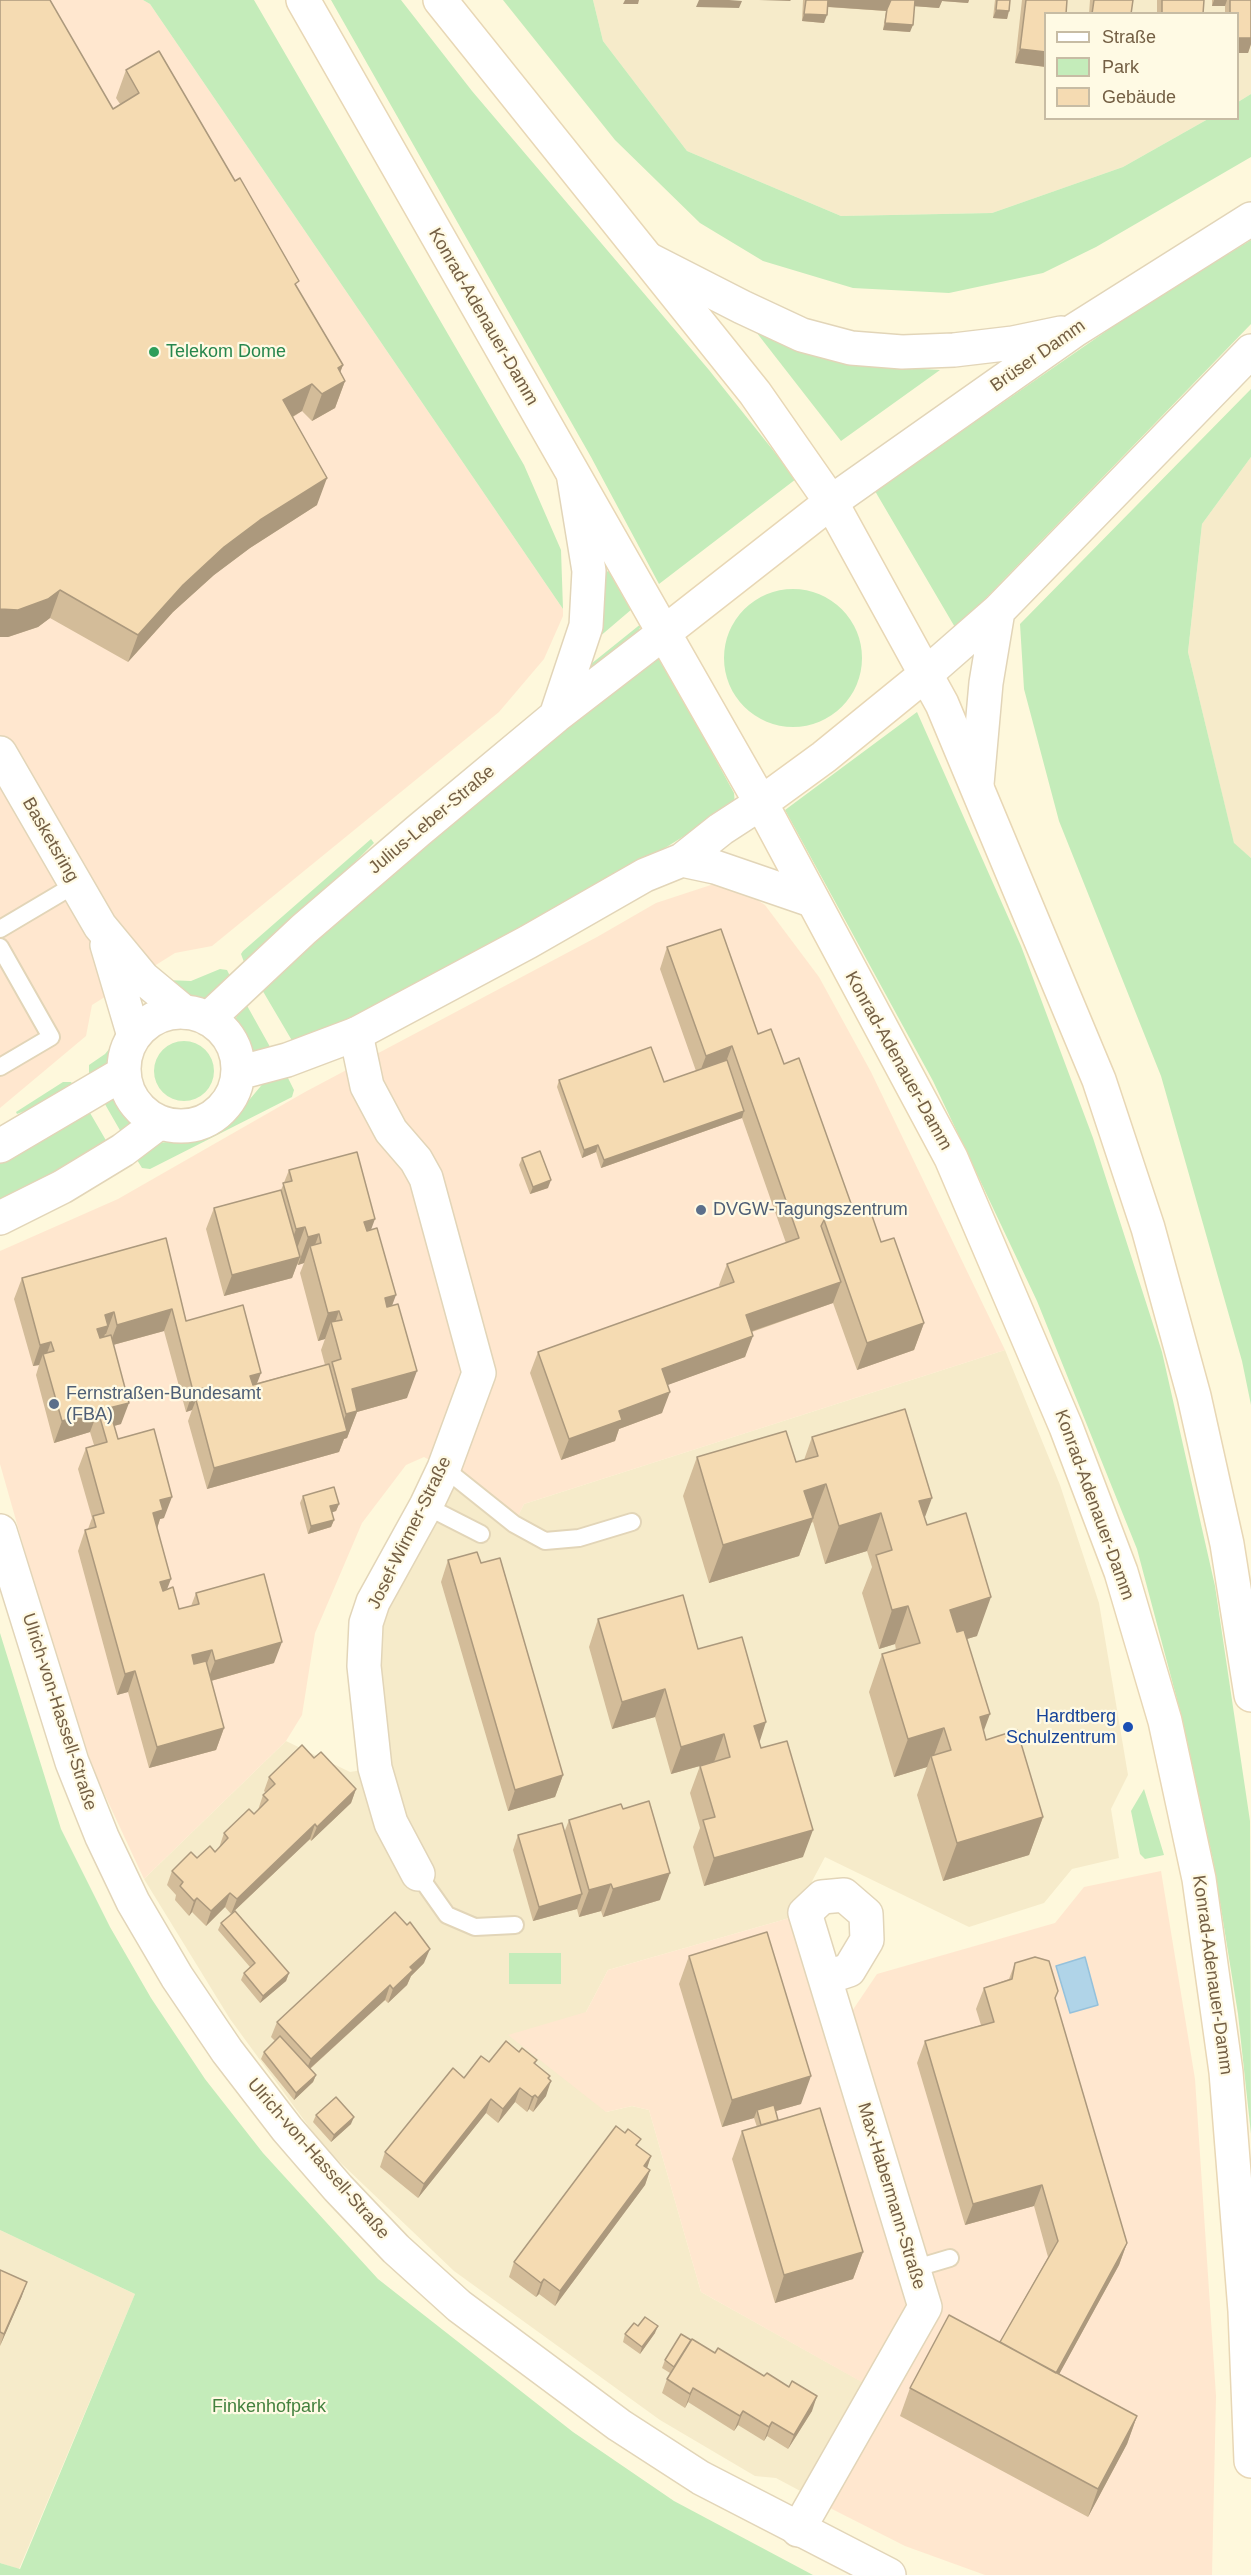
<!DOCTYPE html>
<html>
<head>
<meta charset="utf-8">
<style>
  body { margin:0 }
  #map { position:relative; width:1251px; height:2575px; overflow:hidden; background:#fef8dc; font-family:Helvetica,sans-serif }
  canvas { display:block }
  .legend { position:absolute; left:1044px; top:12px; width:195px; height:108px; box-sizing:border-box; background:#fffae4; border:2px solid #c7bca4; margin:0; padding:8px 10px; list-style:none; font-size:18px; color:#745f44 }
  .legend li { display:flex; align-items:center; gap:12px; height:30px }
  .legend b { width:30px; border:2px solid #c7bca4 }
</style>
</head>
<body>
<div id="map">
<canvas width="1251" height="2575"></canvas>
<ul class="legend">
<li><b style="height:8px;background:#fff"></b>Straße</li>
<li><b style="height:16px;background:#c4ecba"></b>Park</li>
<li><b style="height:16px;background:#f5dbb2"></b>Gebäude</li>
</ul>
</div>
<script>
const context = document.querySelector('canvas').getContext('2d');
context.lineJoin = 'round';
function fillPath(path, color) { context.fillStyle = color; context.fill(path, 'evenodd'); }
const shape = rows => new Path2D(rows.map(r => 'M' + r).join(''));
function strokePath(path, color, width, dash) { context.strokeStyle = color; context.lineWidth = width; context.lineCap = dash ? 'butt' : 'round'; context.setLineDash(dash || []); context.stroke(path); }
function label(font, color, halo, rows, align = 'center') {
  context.font = font + ' Helvetica,sans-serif'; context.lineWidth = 4.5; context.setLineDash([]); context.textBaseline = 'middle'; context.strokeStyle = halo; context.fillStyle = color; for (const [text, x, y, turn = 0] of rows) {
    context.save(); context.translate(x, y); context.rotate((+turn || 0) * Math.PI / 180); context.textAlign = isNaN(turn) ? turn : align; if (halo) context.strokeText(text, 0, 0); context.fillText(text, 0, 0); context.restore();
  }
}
fillPath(shape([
  [593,0,1251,0,1251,94,1238,102,1238,14,1046,14,1046,118,1208,119,1123,167,992,213,841,216,687,151,603,41],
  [1251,457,1251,858,1234,844,1188,652,1202,524],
  [1005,1350,1060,1485,1099,1603,1128,1775,1111,1809,1119,1858,1072,1869,1044,1903,969,1927,825,1857,793,1917,608,1970,586,2012,606,2112,632,2106,649,2110,701,2292,866,2384,804,2493,776,2478,755,2476,660,2420,454,2271,323,2146,230,2019,144,1879,286,1741,350,1772,374,1768,367,1614,444,1468,514,1524,524,1504],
  [0,2230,135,2294,19,2569,0,2563]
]), '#f6ebca');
fillPath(shape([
  [0,0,143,0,150,4,563,609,563,616,544,659,499,712,212,946,175,953,92,1005,86,1036,0,1108],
  [726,880,765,905,819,977,871,1072,1005,1350,524,1504,514,1524,444,1468,424,1457,406,1465,362,1523,315,1633,302,1715,286,1741,144,1879,96,1776,56,1661,0,1464,0,1251,118,1199,305,1092,597,937,656,903],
  [1161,1871,1195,2079,1216,2396,1212,2575,985,2575,905,2546,828,2507,892,2399,701,2292,649,2110,632,2106,606,2112,508,2035,586,2012,608,1970,793,1917,846,2020,877,1974,1055,1923,1084,1887]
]), '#ffe7cf');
fillPath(shape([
  [143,0,254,0,524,465,561,550,563,609,150,4],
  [331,0,401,0,472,91,709,370,796,479,659,584,591,457],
  [503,0,593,0,603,41,687,151,841,216,992,213,1123,167,1208,119,1238,118,1238,102,1251,94,1251,157,1096,247,1043,273,949,293,853,288,763,261,700,223,615,140],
  [1251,240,1251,324,956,629,875,491,1131,314],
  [753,328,858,365,940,370,841,441],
  [1251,389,1251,457,1202,524,1188,652,1234,843,1251,858,1251,1405,1242,1361,1161,1076,1059,821,1024,689,1020,624],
  [609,571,632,609,598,638,605,572],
  '724 658a69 69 0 1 1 138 0a69 69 0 1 1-138 0Z',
  [642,623,639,630,591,671,586,668],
  [655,655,661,659,734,793,735,804,595,892,379,1007,294,1044,261,988,407,859],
  [917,712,1021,946,1093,1138,1162,1352,1215,1586,1250,1821,1251,2134,1238,2014,1214,1865,1183,1722,1137,1549,1037,1301,933,1081,785,810],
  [371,839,374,843,247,970,241,954,243,951],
  [220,969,227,970,234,984,209,1001,195,1001,166,980,191,981],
  [245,1002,274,1054,250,1055,244,1036,233,1023],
  [116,1030,124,1041,116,1059,89,1077,89,1065,105,1054,114,1043],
  '154 1071a30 30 0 1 1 60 0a30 30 0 1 1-60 0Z',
  [287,1076,294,1090,292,1097,150,1169,142,1168,134,1155,156,1143,190,1140,217,1131,230,1123,265,1081],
  [63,1082,71,1082,77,1091,17,1114,16,1112],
  [119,1093,137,1120,125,1139,102,1099],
  [86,1106,111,1149,0,1205,0,1160],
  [0,1633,61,1829,110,1927,151,1998,205,2079,263,2153,378,2279,573,2432,674,2501,813,2575,0,2575,0,2563,20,2569,135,2294,0,2230],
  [1144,1789,1164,1855,1145,1859,1140,1854,1131,1811],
  [509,1953,561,1953,561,1984,509,1984]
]), '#c4ecba');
const water = shape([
  [1085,1957,1098,2005,1070,2013,1056,1966,1085,1957]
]);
fillPath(water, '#b0d4e8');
strokePath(water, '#95c1db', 1.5);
const service = shape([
  [0,929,76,884],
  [0,947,51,1037,0,1067],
  [444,1468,514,1524,545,1541,579,1538,632,1522],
  [426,1506,481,1534],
  [418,1874,447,1915,475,1927,515,1925],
  [913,2269,950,2258]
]);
const minor = shape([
  [0,753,100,926,143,978,184,1012],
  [107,945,134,1036],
  [356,1034,367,1086,391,1131,416,1160,426,1178,479,1373,444,1468,426,1506,373,1602,366,1623,364,1666,375,1768,391,1823,418,1874],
  [798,2530,925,2307,805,1913,822,1897,844,1895,866,1914,867,1940,849,1970,825,1978]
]);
const tertiary = shape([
  [650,260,742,307,802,335,851,348,902,352,954,350,1013,343,1061,333],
  [831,502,1075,330,1251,219],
  [926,674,998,611,1251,351],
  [556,716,586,626,589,571,574,479],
  [977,784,986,683,998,611],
  [682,860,715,867,811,900],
  '124 1069a57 57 0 1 1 114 0a57 57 0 1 1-114 0Z',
  [208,1019,304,929,418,831,556,716,665,632],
  [238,1073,287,1060,356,1034,528,942,645,875,682,860,721,829,761,803],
  [0,1146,124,1073],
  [0,1218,62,1187,123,1150,160,1122],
  [0,1531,72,1762,102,1837,133,1902,177,1977,227,2051,287,2129,338,2188,396,2249,459,2306,619,2425,701,2478,889,2575]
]);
const secondary = shape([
  [303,0,761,803,951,1158,1066,1427,1121,1572,1165,1721,1199,1879,1226,2072,1245,2311,1251,2461],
  [440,0,755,393,831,502,942,704,1099,1080,1148,1228,1194,1396,1227,1544,1251,1695],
  [665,632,831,502],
  [761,803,824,757,926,674]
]);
strokePath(service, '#e2d5b8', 20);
strokePath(minor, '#e2d5b8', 36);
strokePath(tertiary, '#e2d5b8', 36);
strokePath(secondary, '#e8d7b5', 36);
strokePath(service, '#fff', 16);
strokePath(minor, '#fff', 33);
strokePath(tertiary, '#fff', 33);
strokePath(secondary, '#fff', 33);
fillPath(shape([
  [803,0,969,0,968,3,942,1,939,8,914,6,910,32,883,30,886,11,827,7,824,23,802,21],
  [995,0,1010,0,1007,19,993,18],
  [1022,0,1067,0,1046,14,1046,67,1015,63],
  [1090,0,1133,0,1131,14,1089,14],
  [1157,0,1204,0,1203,14,1157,14],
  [1212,0,1251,0,1251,44,1248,53,1238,53,1238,14,1225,14,1225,5,1225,6,1212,6],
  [126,70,297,288,343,365,340,372,345,381,335,408,312,421,302,411,293,417,317,505,250,548,214,575,173,612,128,662,50,618,38,627,8,637,113,109,120,104,116,98],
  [667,947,758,1034,784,1064,853,1209,881,1242,924,1323,914,1350,857,1370,833,1303,752,1332,745,1357,667,1385,662,1413,619,1429,615,1441,561,1460,530,1373,538,1352,720,1287,719,1285,727,1264,786,1243,742,1118,601,1168,596,1152,582,1158,557,1087,559,1080,664,1082,696,1071,660,969],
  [522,1158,548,1188,530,1194,519,1165],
  [289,1170,371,1229,392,1306,407,1398,357,1412,347,1438,344,1439,339,1452,207,1489,188,1421,192,1410,186,1412,164,1331,113,1345,121,1424,114,1426,118,1439,164,1518,160,1519,157,1528,167,1589,179,1609,191,1606,196,1593,274,1663,211,1681,224,1728,216,1750,149,1768,128,1692,117,1695,78,1551,85,1530,88,1529,92,1518,78,1469,86,1448,94,1445,90,1432,54,1443,36,1375,39,1365,33,1366,14,1299,22,1278,166,1238,186,1321,257,1383,325,1365,321,1350,325,1339,318,1341,300,1273,304,1263,298,1265,297,1264,292,1278,224,1296,206,1229,214,1208,281,1190],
  [812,1437,924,1518,927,1525,977,1636,967,1639,984,1732,986,1740,1043,1817,1029,1855,943,1881,917,1795,927,1767,894,1777,869,1692,882,1654,896,1650,895,1644,879,1649,862,1593,872,1567,867,1551,825,1564,813,1522,811,1523,799,1556,709,1583,683,1496,697,1457,796,1462,804,1460],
  [303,1496,339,1504,336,1511,332,1512,334,1520,331,1527,308,1534,300,1503],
  [448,1560,481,1563,563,1775,555,1797,508,1811,441,1582],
  [598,1619,698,1649,759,1742,803,1857,704,1886,693,1847,700,1828,690,1793,700,1766,671,1774,655,1717,612,1729,589,1647],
  [314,1758,356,1789,351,1803,311,1841,310,1839,231,1914,225,1907,206,1926,192,1912,189,1916,175,1900,176,1895,167,1885,172,1871,197,1858,215,1852,219,1848,224,1833,254,1814,258,1810,263,1795,266,1793,264,1791,269,1777],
  [569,1820,660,1900,603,1917,601,1911,579,1917,577,1909,533,1921,513,1850,518,1835,564,1833],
  [221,1923,289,1973,286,1981,260,2003,241,1980,244,1973,250,1967,218,1930],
  [689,1956,801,2104,776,2111,778,2120,863,2252,853,2279,775,2303,732,2159,742,2131,757,2127,754,2118,722,2127,679,1984],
  [424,1963,411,1976,407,1985,388,2003,385,2000,310,2069,316,2075,313,2082,294,2100,261,2059,264,2052,275,2041,271,2037,277,2022],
  [1015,1963,1055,1999,1127,2243,1119,2265,1059,2374,1137,2416,1127,2444,1088,2517,900,2416,910,2388,1000,2342,1048,2257,1034,2206,965,2225,917,2063,925,2041,981,2025,976,2009,984,1988,1009,1979],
  [519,2052,537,2060,535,2064,548,2079,546,2096,533,2112,529,2109,527,2112,515,2102,498,2123,486,2113,418,2198,380,2167,385,2152,464,2078,489,2062],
  [316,2115,351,2124,331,2142,313,2122],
  [638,2146,651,2156,647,2168,650,2170,645,2185,555,2306,539,2294,536,2297,509,2277,514,2262],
  [0,2270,22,2296,0,2346],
  [638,2326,655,2333,640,2354,623,2342,625,2334],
  [665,2360,812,2411,788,2449,767,2436,764,2441,738,2425,734,2431,688,2402,685,2408,662,2393,667,2379,670,2373,662,2368]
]), '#d3bc99');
fillPath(shape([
  [625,0,639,0,638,4,623,4],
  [699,0,729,0,742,1,739,8,696,7],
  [759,0,791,0,790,1],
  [818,0,891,0,887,11,816,6],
  [914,0,969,0,968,3,942,1,939,8,912,6],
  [1214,0,1227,0,1225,6,1212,6],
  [996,10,1009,11,1007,19,993,18],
  [804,14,827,15,824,23,802,21],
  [885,23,913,25,910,32,883,30],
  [1238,38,1251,38,1251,44,1248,53,1238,53],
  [1020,49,1046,52,1046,67,1015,63],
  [343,365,335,386,345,381,335,408,312,421,322,394,338,368],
  [312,384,302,411,273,428,283,400],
  [327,478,317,505,250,548,214,575,173,612,128,662,138,635,183,585,224,547,260,520],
  [60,590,50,618,38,627,8,637,0,637,0,609],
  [732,1046,724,1067,698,1077,706,1056],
  [744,1111,742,1118,601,1168,604,1160],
  [598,1145,596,1152,582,1158,584,1150],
  [551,1180,548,1188,530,1194,533,1187],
  [375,1219,365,1246,364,1222],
  [305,1227,295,1254,286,1257,296,1229],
  [319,1234,312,1253,310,1246,304,1263,298,1265,308,1237],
  [300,1257,292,1278,224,1296,232,1275],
  [841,1282,833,1303,738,1336,746,1315],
  [396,1295,386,1322,385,1298],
  [172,1309,164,1331,109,1346,117,1325],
  [339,1311,333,1328,331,1322,325,1339,318,1341,328,1313],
  [114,1312,106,1334,105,1334,100,1348,97,1329,105,1315],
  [924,1323,914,1350,857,1370,867,1343],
  [753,1336,745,1357,654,1390,662,1369],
  [51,1342,45,1359,43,1354,39,1365,33,1366,40,1345],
  [417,1371,407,1398,357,1412,347,1438,344,1439,339,1452,207,1489,214,1468,339,1433,346,1414,352,1389],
  [261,1373,253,1394,250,1376],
  [204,1388,197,1405,196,1400,192,1410,186,1412,193,1391],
  [670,1392,662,1413,619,1429,615,1441,561,1460,569,1439,619,1411],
  [129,1403,121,1424,103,1429,109,1408],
  [98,1411,90,1432,54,1443,62,1421],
  [826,1484,799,1556,709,1583,723,1545,804,1491],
  [172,1497,164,1518,160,1519,156,1532,153,1513,160,1500],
  [932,1498,918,1536,919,1501],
  [339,1504,336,1511,327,1514,330,1506],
  [881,1513,867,1551,825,1564,839,1526],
  [334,1520,331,1527,308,1534,311,1526],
  [171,1579,163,1600,160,1582],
  [991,1597,977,1636,936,1648,950,1610],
  [908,1606,895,1644,879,1649,892,1610],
  [282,1642,274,1663,207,1682,215,1661],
  [212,1650,204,1671,184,1676,192,1655],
  [135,1671,128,1692,117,1695,125,1674],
  [665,1689,655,1717,612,1729,622,1702],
  [990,1714,976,1752,980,1717],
  [766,1722,757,1750,754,1726],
  [224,1728,216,1750,149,1768,157,1747],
  [944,1728,932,1761,931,1756,927,1767,894,1777,908,1739],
  [724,1734,714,1762,671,1774,681,1747],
  [563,1775,555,1797,508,1811,515,1790],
  [356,1789,351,1803,311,1841,317,1827],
  [1043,1817,1029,1855,943,1881,957,1843],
  [315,1824,310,1839,231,1914,237,1899],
  [813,1830,803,1857,704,1886,714,1858],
  [670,1873,660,1900,603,1917,613,1889],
  [611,1884,601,1911,579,1917,589,1890],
  [230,1893,225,1907,206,1926,211,1911],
  [582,1894,577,1909,533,1921,539,1907],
  [197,1898,192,1912,189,1916,194,1901],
  [430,1949,424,1963,411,1976,407,1985,388,2003,393,1989,410,1967],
  [289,1973,286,1981,260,2003,263,1996],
  [390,1985,385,2000,305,2073,311,2059],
  [316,2075,313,2082,294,2100,296,2093],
  [550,2076,544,2090,551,2081,546,2096,533,2112,538,2098],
  [811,2076,801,2104,758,2116,757,2110,754,2118,722,2127,732,2100],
  [520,2088,515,2102,498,2123,503,2109],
  [535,2095,529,2109,527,2112,532,2097],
  [491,2099,486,2113,418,2198,424,2184],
  [354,2117,351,2124,331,2142,334,2135],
  [651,2156,646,2171,644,2166],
  [650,2170,645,2185,555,2306,560,2291],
  [1042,2185,1034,2206,965,2225,973,2204],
  [1127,2243,1119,2265,1045,2400,1053,2378],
  [863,2252,853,2279,775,2303,784,2275],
  [544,2279,539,2294,536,2297,541,2283],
  [27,2282,22,2296,0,2346,4,2334],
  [658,2326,655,2333,640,2354,642,2347],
  [693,2388,688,2402,685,2408,690,2394],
  [817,2396,812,2411,788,2449,794,2435],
  [743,2411,738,2425,734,2431,740,2416],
  [1137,2416,1127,2444,1088,2517,1098,2489],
  [772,2422,767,2436,764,2441,769,2427]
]), '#ac997d');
const building = shape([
  [0,0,50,0,113,109,139,93,126,70,159,51,235,181,240,178,299,281,295,284,343,365,338,368,345,381,322,394,312,384,283,400,327,478,260,520,224,547,183,585,138,635,60,590,48,599,18,610,0,609,0,0],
  [806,0,828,0,827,15,804,14,806,0],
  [891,0,915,0,913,25,885,23,887,9,891,0],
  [997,0,1010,0,1009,11,996,10,997,0],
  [1026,0,1067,0,1066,14,1046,14,1046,52,1020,49,1026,0],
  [1094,0,1133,0,1131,14,1092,14,1094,0],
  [1162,0,1204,0,1203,14,1162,14,1162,0],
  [1230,0,1251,0,1251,38,1238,38,1238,14,1230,14,1230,0],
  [721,929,758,1034,771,1029,784,1064,799,1058,853,1209,824,1220,821,1226,841,1282,746,1315,753,1336,662,1369,670,1392,619,1411,622,1420,569,1439,538,1352,734,1282,727,1264,799,1238,732,1046,706,1056,667,947,721,929],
  [651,1047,664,1082,727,1060,744,1111,604,1160,598,1145,584,1150,559,1080,651,1047],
  [540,1151,551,1180,533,1187,522,1158,540,1151],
  [357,1152,375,1219,364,1222,367,1231,377,1228,396,1295,385,1298,387,1307,398,1304,417,1371,352,1389,357,1411,346,1414,332,1362,341,1359,331,1322,342,1320,339,1311,328,1313,310,1246,321,1243,319,1234,308,1237,305,1227,296,1229,283,1183,292,1181,289,1170,357,1152],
  [281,1190,300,1257,232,1275,214,1208,281,1190],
  [868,1204,881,1242,894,1238,924,1323,867,1343,824,1220,868,1204],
  [166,1238,186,1321,243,1305,261,1373,250,1376,253,1385,329,1364,347,1431,214,1468,196,1400,206,1397,204,1388,193,1391,172,1309,117,1325,114,1312,105,1315,108,1326,97,1329,100,1338,111,1335,129,1403,109,1408,118,1439,154,1429,172,1497,160,1500,163,1510,153,1513,171,1579,160,1582,163,1591,173,1587,179,1609,199,1604,196,1593,264,1574,282,1642,215,1661,212,1650,192,1655,194,1664,206,1661,224,1728,157,1747,135,1671,125,1674,85,1530,96,1527,93,1516,104,1513,86,1448,107,1442,98,1411,62,1421,43,1354,54,1351,51,1342,40,1345,22,1278,166,1238],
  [905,1409,932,1498,919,1501,927,1525,966,1513,991,1597,950,1610,957,1632,964,1630,990,1714,980,1717,986,1740,1017,1730,1043,1817,957,1843,931,1756,951,1750,944,1728,908,1739,882,1654,920,1643,908,1606,892,1610,876,1555,892,1550,881,1513,839,1526,826,1484,804,1491,813,1518,723,1545,697,1457,786,1431,796,1462,818,1456,812,1437,905,1409],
  [334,1487,339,1504,330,1506,334,1520,311,1526,303,1496,334,1487],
  [477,1552,481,1563,500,1558,563,1775,515,1790,448,1560,477,1552],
  [683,1595,698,1649,742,1637,766,1722,754,1726,761,1748,787,1741,813,1830,714,1858,703,1820,715,1817,700,1766,730,1757,724,1734,681,1747,665,1689,622,1702,598,1619,683,1595],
  [302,1745,314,1758,321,1752,356,1789,317,1827,315,1824,237,1899,230,1893,211,1911,197,1898,194,1901,180,1886,183,1882,172,1871,191,1852,197,1858,210,1846,215,1852,228,1838,224,1833,249,1809,254,1814,268,1800,263,1795,275,1784,269,1777,302,1745],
  [649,1801,670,1873,613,1889,611,1884,589,1890,569,1820,621,1804,623,1809,649,1801],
  [562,1823,582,1894,539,1907,518,1835,562,1823],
  [235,1911,289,1973,263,1996,244,1973,255,1963,221,1923,235,1911],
  [395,1912,407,1925,410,1922,430,1949,410,1967,413,1970,393,1989,390,1985,311,2059,277,2022,395,1912],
  [767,1932,811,2076,732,2100,689,1956,767,1932],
  [1035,1957,1049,1961,1058,1991,1055,1998,1127,2243,1056,2373,1000,2342,1058,2241,1042,2185,973,2204,925,2041,994,2022,984,1988,1012,1979,1015,1963,1035,1957],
  [280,2036,316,2075,296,2093,264,2052,280,2036],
  [506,2041,519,2052,522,2048,537,2060,534,2063,550,2076,548,2078,551,2081,538,2098,535,2095,532,2097,520,2088,503,2109,491,2099,424,2184,385,2152,453,2068,464,2078,481,2056,489,2062,506,2041],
  [336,2097,354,2117,334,2135,316,2115,336,2097],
  [774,2105,778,2120,761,2125,757,2110,774,2105],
  [820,2108,863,2252,784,2275,742,2131,820,2108],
  [616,2126,625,2133,628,2129,641,2139,636,2145,651,2156,644,2166,650,2170,560,2291,544,2279,541,2283,514,2262,616,2126],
  [0,2270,27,2282,4,2334,0,2332,0,2270],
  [949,2315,1137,2416,1098,2489,910,2388,949,2315],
  [645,2317,658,2326,642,2347,625,2334,634,2323,638,2326,645,2317],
  [681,2334,691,2340,674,2367,665,2360,681,2334],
  [692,2339,715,2353,718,2348,764,2376,767,2373,789,2387,792,2381,817,2396,794,2435,772,2422,769,2427,743,2411,740,2416,693,2388,690,2394,667,2379,692,2339]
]);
fillPath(building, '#f5dbb2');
strokePath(building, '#ac997d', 1.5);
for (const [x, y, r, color] of [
  [154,352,6,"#2e9e5b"],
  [701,1210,6,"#5c6f8a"],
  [54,1404,6,"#5c6f8a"],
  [1128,1727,6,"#1a4fb4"]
]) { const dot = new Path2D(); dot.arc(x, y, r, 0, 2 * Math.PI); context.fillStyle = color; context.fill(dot); strokePath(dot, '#fffae4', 2); }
label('18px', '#745f44', '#fffae4', [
  ["Konrad-Adenauer-Damm",483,317,60],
  ["Brüser Damm",1038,356,-35],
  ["Julius-Leber-Straße",432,820,-40],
  ["Basketsring",50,840,60],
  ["Konrad-Adenauer-Damm",898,1061,61],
  ["Konrad-Adenauer-Damm",1094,1505,70],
  ["Josef-Wirmer-Straße",410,1533,-64],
  ["Ulrich-von-Hassell-Straße",59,1712,72],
  ["Konrad-Adenauer-Damm",1212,1975,82],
  ["Ulrich-von-Hassell-Straße",318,2159,49],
  ["Max-Habermann-Straße",891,2196,73]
]);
label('18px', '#27864d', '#fffae4', [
  ["Telekom Dome",166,352]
], 'left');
label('18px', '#4e5e75', '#fffae4', [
  ["DVGW-Tagungszentrum",713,1210],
  ["Fernstraßen-Bundesamt",66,1394],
  ["(FBA)",66,1415]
], 'left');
label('18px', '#164399', '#fffae4', [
  ["Hardtberg",1116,1717],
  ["Schulzentrum",1116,1738]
], 'right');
label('18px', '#43813e', '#fffae4', [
  ["Finkenhofpark",269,2407]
]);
</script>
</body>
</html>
